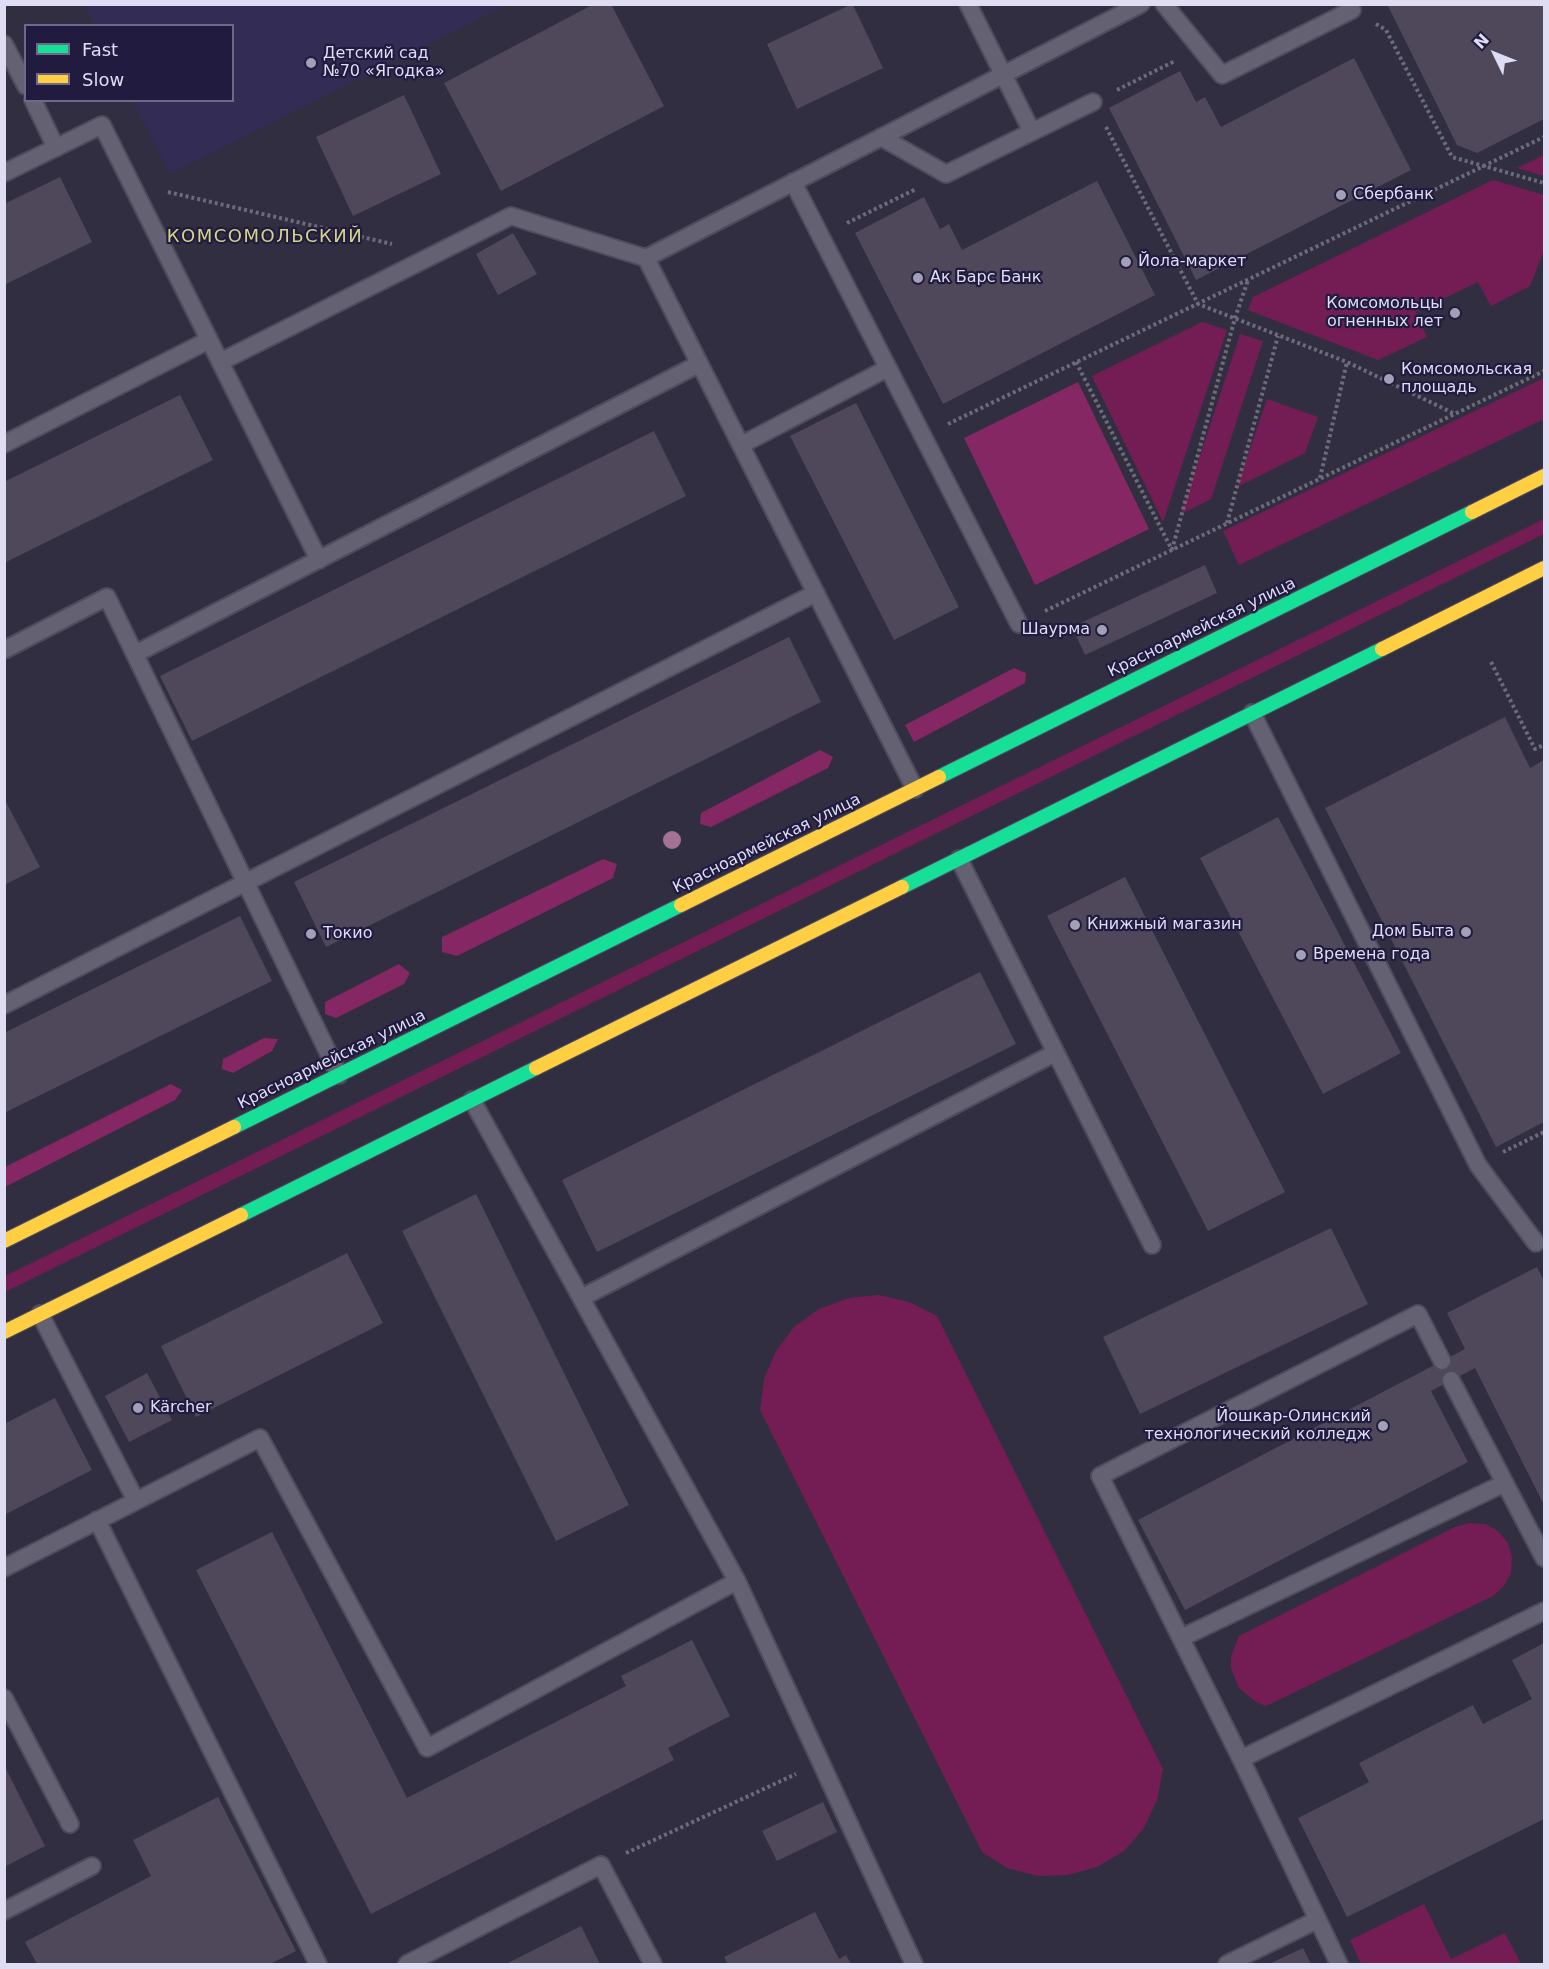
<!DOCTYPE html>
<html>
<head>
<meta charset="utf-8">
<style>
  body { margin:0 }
  #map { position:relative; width:1549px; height:1969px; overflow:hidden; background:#312e42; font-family:"DejaVu Sans",sans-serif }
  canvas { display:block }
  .frame { position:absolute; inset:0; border:6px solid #deddf4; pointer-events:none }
  .legend { position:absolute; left:24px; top:24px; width:210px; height:78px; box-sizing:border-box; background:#211c3f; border:2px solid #6d6987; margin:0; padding:8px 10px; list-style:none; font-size:18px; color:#deddf4 }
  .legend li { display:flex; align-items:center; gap:12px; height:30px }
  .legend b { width:30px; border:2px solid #6d6987 }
  .north { position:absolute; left:1465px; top:24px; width:60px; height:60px; -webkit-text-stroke:4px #211c3f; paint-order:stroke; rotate:313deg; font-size:16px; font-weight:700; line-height:24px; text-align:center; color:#deddf4 }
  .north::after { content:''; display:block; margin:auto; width:21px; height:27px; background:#deddf4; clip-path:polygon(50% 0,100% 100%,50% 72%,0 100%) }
</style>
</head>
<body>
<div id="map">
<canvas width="1549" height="1969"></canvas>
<div class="frame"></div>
<ul class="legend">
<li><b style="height:8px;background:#16e098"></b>Fast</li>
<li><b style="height:8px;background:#ffcf43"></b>Slow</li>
</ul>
<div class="north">N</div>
</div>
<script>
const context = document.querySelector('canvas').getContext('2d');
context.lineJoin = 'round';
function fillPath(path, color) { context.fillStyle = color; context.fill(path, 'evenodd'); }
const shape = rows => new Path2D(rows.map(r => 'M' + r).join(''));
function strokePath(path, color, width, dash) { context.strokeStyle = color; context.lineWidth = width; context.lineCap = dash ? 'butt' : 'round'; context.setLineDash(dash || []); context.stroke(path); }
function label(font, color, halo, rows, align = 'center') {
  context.font = font + ' "DejaVu Sans",sans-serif'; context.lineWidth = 4.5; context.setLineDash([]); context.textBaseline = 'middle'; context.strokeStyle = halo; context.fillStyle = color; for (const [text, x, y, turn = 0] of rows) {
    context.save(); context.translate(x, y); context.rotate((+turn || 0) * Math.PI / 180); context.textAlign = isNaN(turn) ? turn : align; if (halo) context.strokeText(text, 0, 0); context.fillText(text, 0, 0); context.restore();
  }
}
fillPath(shape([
  [85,5,505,5,170,174,133,101,232,100,232,26,95,25]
]), '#332d55');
fillPath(shape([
  [1544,155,1544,176,1517,168],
  [1493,180,1544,195,1544,250,1530,286,1491,306,1478,282,1416,312,1427,337,1378,360,1248,310,1253,297],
  [1202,322,1227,330,1163,522,1092,376],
  [1240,334,1263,341,1211,499,1181,514],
  [1544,378,1544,419,1239,565,1223,531],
  [1267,399,1318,417,1305,453,1237,487],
  [1544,519,1544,534,5,1292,5,1276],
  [879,1295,909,1302,937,1316,1163,1769,1157,1800,1144,1828,1124,1851,1097,1867,1068,1875,1038,1876,1007,1868,982,1852,760,1410,764,1379,776,1351,794,1327,819,1309,849,1298],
  [1469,1523,1485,1524,1498,1531,1508,1543,1512,1557,1511,1573,1504,1586,1493,1596,1266,1706,1256,1702,1239,1688,1231,1668,1231,1656,1239,1636,1455,1527],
  [1424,1904,1451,1959,1505,1933,1521,1964,1361,1964,1350,1940]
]), '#741d55');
fillPath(shape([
  [1078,382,1149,529,1035,585,964,438],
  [1014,668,1026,673,1025,683,914,742,905,725],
  [820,750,833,757,828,768,711,827,700,824,701,813],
  [603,859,617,864,613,878,457,956,442,952,442,937],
  [399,964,410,973,404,984,336,1018,325,1014,325,1002],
  [264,1038,278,1039,272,1051,233,1073,222,1069,223,1059],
  [171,1084,182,1090,175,1100,5,1187,5,1167]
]), '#842762');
fillPath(shape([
  [594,4,611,4,664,106,501,191,444,83],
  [1387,4,1544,4,1544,119,1477,153,1457,145],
  [850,5,853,5,883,68,797,109,767,44],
  [1354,58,1411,170,1196,280,1109,108,1180,71,1196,102,1205,97,1221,127],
  [404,95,441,174,353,216,316,137],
  [60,177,92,242,4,285,4,204],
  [1097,181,1155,295,943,404,855,233,924,197,940,229,949,224,962,250],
  [513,233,537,274,498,295,476,254],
  [180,395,213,460,4,563,4,482],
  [856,403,959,607,894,640,790,436],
  [654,431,686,496,192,741,160,676],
  [1205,565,1217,593,1085,655,1072,627],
  [789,637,821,702,326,947,294,882],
  [1505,717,1530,768,1544,760,1544,1122,1496,1147,1325,808],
  [4,798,40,867,4,885],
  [1278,817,1401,1053,1323,1094,1200,858],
  [1125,877,1285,1192,1208,1231,1047,916],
  [240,916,272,981,4,1113,4,1033],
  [980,972,1016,1044,597,1252,562,1180],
  [476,1194,629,1505,556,1541,402,1231],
  [1331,1228,1368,1304,1140,1414,1103,1337],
  [347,1253,383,1323,196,1417,161,1346],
  [1537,1267,1544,1281,1544,1505,1475,1368,1431,1391,1468,1462,1185,1610,1138,1520,1465,1349,1447,1313],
  [147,1373,172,1420,129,1442,105,1396],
  [55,1398,92,1470,4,1515,4,1424],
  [272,1532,407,1798,626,1686,621,1676,692,1640,730,1716,668,1748,674,1760,371,1914,196,1570],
  [1544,1643,1544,1819,1347,1917,1298,1818,1369,1782,1359,1763,1473,1705,1483,1724,1532,1699,1512,1660],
  [4,1765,45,1846,4,1867],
  [218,1797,296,1951,270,1964,37,1964,25,1942,151,1876,133,1840],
  [823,1802,837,1832,777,1861,762,1831],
  [815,1912,839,1959,846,1955,851,1964,728,1964,724,1957],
  [581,1926,600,1964,506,1964],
  [1303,1948,1311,1964,1269,1964]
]), '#4e485a');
const lane = shape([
  [968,4,1032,132],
  [1164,4,1222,75,1352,10,1350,4],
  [4,44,26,86],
  [33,100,56,148],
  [881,137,946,174,1093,102],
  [4,173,102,125,319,560],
  [793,182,1019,624],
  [646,258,915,789],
  [220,362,511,216,646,258,1141,4],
  [4,444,209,340],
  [741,445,888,368],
  [4,650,107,597,339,1075],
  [135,654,699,364],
  [1252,713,1478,1165,1536,1243],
  [959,859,1152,1245],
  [4,1005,816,593],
  [581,1298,1055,1053],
  [1451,1380,1544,1558],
  [136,1501,260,1438,427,1748,737,1581,472,1100],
  [97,1520,318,1964],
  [4,1568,136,1501,40,1314],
  [737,1581,914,1964],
  [1181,1638,1505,1483],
  [4,1698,70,1824],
  [1241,1759,1544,1611],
  [4,1911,92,1866],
  [407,1964,601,1865,653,1964],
  [1227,1964,1317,1920],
  [1339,1964,1241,1759,1100,1476,1418,1314,1442,1361]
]);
const fast = shape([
  [939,777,1472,512],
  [902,887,1382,649],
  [234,1127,681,905],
  [241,1215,536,1068]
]);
const slow = shape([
  [1472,512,1544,476],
  [1382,649,1544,568],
  [681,905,939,777],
  [536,1068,902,887],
  [4,1241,234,1127],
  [4,1332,241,1215]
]);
strokePath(lane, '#4e4b5d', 20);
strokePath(fast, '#4e4b5d', 16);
strokePath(slow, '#4e4b5d', 16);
strokePath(shape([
  [1376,24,1386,30,1452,157,1544,183],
  [1117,90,1175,61],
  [1106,127,1198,304,1347,362,1455,414],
  [168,192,392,244],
  [847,223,916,189],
  [1076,362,1172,550],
  [948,424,1544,137],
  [1320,478,1347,362],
  [1227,523,1278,336],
  [1172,550,1235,318,1248,280],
  [1045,611,1544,371],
  [1491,662,1535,749,1544,745],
  [1503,1152,1544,1132],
  [626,1853,796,1774]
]), '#6c6b79', 4, [3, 3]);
strokePath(lane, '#646272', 16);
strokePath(fast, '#16e098', 14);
strokePath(slow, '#ffcf43', 14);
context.fillStyle = '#a27393';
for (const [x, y] of [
  [672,840]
]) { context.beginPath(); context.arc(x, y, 9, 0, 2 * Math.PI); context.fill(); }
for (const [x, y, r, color] of [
  [311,63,6,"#a1a0b6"],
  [1341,195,6,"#a1a0b6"],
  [1126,262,6,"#a1a0b6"],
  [918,278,6,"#a1a0b6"],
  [1455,313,6,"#a1a0b6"],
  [1389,379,6,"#a1a0b6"],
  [1102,630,6,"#a1a0b6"],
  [1075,925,6,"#a1a0b6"],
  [1466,932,6,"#a1a0b6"],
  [311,934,6,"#a1a0b6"],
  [1301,955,6,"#a1a0b6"],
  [138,1408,6,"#a1a0b6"],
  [1383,1426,6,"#a1a0b6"]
]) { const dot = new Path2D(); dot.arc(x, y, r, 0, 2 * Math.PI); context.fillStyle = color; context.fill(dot); strokePath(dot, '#211c3f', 2); }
label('16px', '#deddf4', '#211c3f', [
  ["Детский сад",323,54],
  ["№70 «Ягодка»",323,72],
  ["Сбербанк",1353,195],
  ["Йола-маркет",1138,262],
  ["Ак Барс Банк",930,278],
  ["Комсомольцы",1443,304,"right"],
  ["огненных лет",1443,322,"right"],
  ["Комсомольская",1401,370],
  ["площадь",1401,388],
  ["Шаурма",1090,630,"right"],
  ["Книжный магазин",1087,925],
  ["Дом Быта",1454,932,"right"],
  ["Токио",323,934],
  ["Времена года",1313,955],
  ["Kärcher",150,1408],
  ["Йошкар-Олинский",1371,1417,"right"],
  ["технологический колледж",1371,1435,"right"]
], 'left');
label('16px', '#deddf4', '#211c3f', [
  ["Красноармейская улица",1202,628,-26],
  ["Красноармейская улица",767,844,-26],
  ["Красноармейская улица",332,1060,-26]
]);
context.letterSpacing = '1.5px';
label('18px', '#d6d586', '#211c3f', [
  ["КОМСОМОЛЬСКИЙ",265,237]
]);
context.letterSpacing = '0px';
</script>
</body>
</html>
